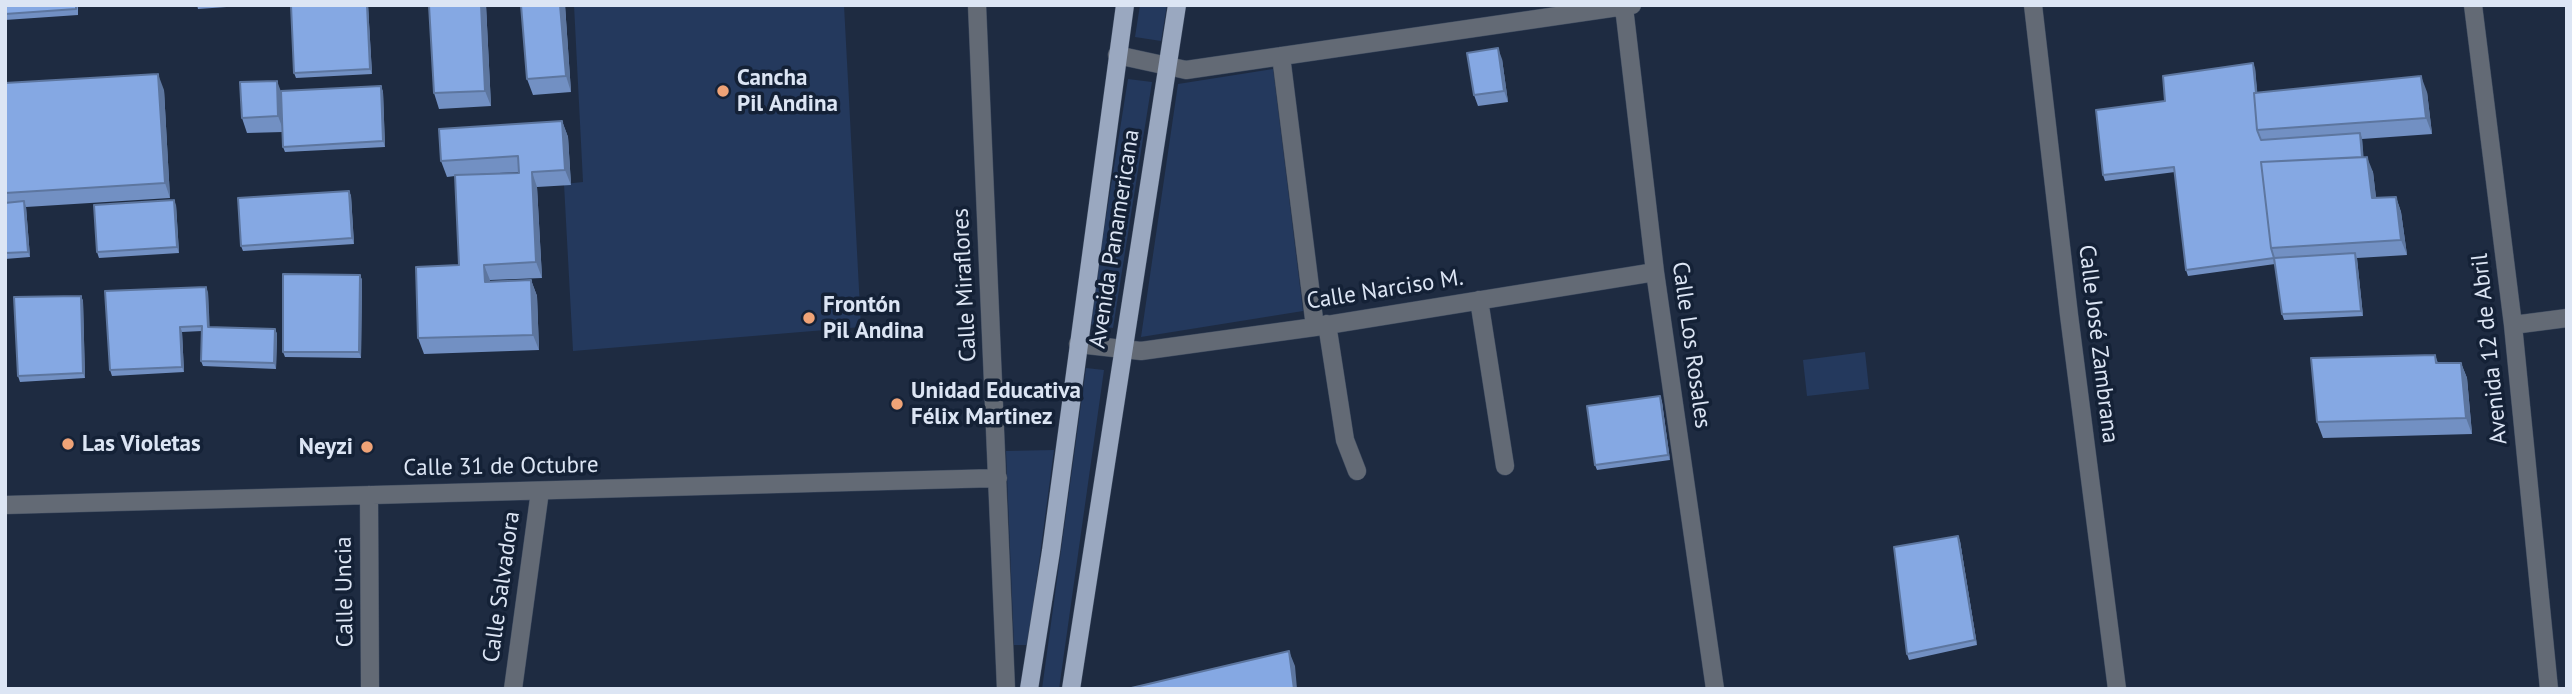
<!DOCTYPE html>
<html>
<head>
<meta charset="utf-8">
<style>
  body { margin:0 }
  #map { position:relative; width:2572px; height:694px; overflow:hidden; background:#1e2b41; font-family:"PT Sans",sans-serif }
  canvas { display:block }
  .frame { position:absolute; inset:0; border:7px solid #dce5f4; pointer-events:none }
</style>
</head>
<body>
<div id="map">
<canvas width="2572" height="694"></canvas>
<div class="frame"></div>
</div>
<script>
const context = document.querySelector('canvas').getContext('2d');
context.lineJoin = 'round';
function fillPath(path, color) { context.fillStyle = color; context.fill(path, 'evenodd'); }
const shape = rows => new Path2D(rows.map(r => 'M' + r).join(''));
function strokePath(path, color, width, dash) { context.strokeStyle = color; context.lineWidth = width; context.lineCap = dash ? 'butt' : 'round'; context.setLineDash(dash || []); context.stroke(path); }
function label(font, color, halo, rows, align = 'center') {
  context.font = font + ' "PT Sans",sans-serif'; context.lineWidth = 7; context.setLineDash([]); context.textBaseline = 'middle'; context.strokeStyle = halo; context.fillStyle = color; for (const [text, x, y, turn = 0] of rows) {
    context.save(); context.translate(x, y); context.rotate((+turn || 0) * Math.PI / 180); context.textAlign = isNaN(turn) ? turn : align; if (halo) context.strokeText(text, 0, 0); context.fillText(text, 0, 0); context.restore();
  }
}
fillPath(shape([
  [574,5,844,5,861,327,573,351,564,184,583,182],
  [1140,5,1167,5,1161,41,1135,37],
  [1273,69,1303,311,1141,337,1178,84],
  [1128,79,1152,82,1113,328,1089,324],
  [1865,352,1869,389,1807,396,1803,360],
  [1086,368,1104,370,1059,689,1042,689],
  [1054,450,1028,645,1014,645,1006,451]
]), '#24395d');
const minor = shape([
  [977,5,1006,689],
  [2033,5,2069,315,2117,689],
  [2473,5,2513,325,2549,689],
  [1624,7,1655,272,1715,689],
  [1117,55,1186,70,1632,5],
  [1281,56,1315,327],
  [1479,300,1505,466],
  [1327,324,1345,440,1357,471],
  [2513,325,2567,318],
  [1078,344,1141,351,1315,327,1655,272],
  [369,495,370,689],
  [5,505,998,478],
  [513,689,540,491]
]);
const major = shape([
  [1029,689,1051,551,1125,5],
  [1071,689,1177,5]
]);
strokePath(minor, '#3c495e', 19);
strokePath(major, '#3c495e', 19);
strokePath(minor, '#636a75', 18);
strokePath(major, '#9aa8c0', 18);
fillPath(shape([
  [5,5,78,5,78,15,5,20],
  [197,5,255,5,198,9],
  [368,5,372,74,296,78,294,73],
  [429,5,486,5,491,106,439,109,434,93],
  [521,5,565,5,571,92,533,95,527,79],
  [1502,59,1508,102,1478,106,1474,95],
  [2255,68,2257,93,2427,92,2432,134,2362,139,2363,157,2373,172,2376,198,2396,197,2401,212,2407,255,2357,258,2363,316,2284,320,2282,314,2275,264,2188,276,2186,270,2175,172,2105,181,2103,175],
  [5,83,164,90,170,198,26,207,30,257,5,259],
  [381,86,383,92,385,147,285,152,283,147,283,132,247,133,242,118,281,91],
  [562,121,568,137,571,185,537,187,542,278,490,280,490,281,531,280,537,296,539,350,424,354,418,338,459,265,455,176,447,177,441,161],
  [519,172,519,173,479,174],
  [349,191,351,196,354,244,243,251,241,246],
  [176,205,179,253,99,258,97,252],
  [360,275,362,280,361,358,285,357,283,352],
  [208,292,209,327,275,329,277,334,276,369,203,366,201,361,202,331,182,332,184,372,112,376,110,370],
  [81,296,83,301,85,378,20,382,18,376],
  [2435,355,2438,363,2461,363,2467,378,2472,434,2323,438,2317,422],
  [1660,396,1662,402,1670,460,1597,470,1595,465],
  [1958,536,1960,541,1977,645,1909,660,1907,654]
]), '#7290c3');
fillPath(shape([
  [367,5,368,5,372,74,370,69],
  [481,5,486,5,491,106,485,91],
  [560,5,565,5,571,92,566,76],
  [1498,48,1502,59,1508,102,1504,91],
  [2253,63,2255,68,2261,130,2260,130],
  [158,74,164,90,170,198,165,183],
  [2421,76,2427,92,2432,134,2426,118],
  [277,81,283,97,284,132,278,116],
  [381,86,383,92,385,147,383,141],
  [562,121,568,137,571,185,565,170],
  [2360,133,2362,138,2365,173,2363,167],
  [2367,157,2373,172,2378,214,2372,198],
  [532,172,537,187,542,278,536,262],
  [349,191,351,196,354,244,352,238],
  [2396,197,2401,212,2407,255,2401,240],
  [174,200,176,205,179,253,177,247],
  [24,201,26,207,30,257,28,252],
  [2355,253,2357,259,2363,316,2361,311],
  [484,265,490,280,490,297,485,282],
  [360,275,362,280,361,358,359,352],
  [531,280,537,296,539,350,533,335],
  [206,287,208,292,210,332,208,327],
  [81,296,83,301,85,378,83,373],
  [180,327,182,332,184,372,182,367],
  [275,329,277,334,276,369,274,363],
  [5,357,7,381,5,377],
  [2461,363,2467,378,2472,434,2466,418],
  [1660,396,1662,402,1670,460,1668,455],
  [1958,536,1960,541,1977,645,1975,640],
  [1289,651,1295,666,1297,689,1294,689]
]), '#5d769f');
const building = shape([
  [5,5,76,5,76,9,5,14,5,5],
  [291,5,367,5,370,69,294,73,291,5],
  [429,5,481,5,485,91,434,93,429,5],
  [521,5,560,5,566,76,527,79,521,5],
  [1498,48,1504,91,1474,95,1467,53,1498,48],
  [2253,63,2256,93,2254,93,2257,130,2261,140,2360,133,2362,157,2261,162,2271,248,2274,258,2186,270,2174,167,2103,175,2096,110,2165,101,2163,76,2253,63],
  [158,74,165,183,5,193,5,83,158,74],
  [2421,76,2426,118,2257,130,2254,93,2421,76],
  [277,81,278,116,242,118,240,82,277,81],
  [381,86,383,141,283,147,281,91,381,86],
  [562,121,565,170,532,172,536,262,484,265,485,282,531,280,533,335,418,338,416,267,459,265,455,175,519,173,518,156,441,161,439,129,562,121],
  [2367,157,2372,198,2396,197,2401,240,2271,248,2261,162,2367,157],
  [349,191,352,238,241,246,238,198,349,191],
  [174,200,177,247,97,252,94,205,174,200],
  [24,201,28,252,5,253,5,203,24,201],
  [2355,253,2361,311,2282,314,2274,258,2355,253],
  [283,274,360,275,359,352,283,352,283,274],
  [206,287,208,327,275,329,274,363,201,361,202,326,180,327,182,367,110,370,105,291,206,287],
  [81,296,83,373,18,376,14,297,81,296],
  [2435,355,2436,363,2461,363,2466,418,2317,422,2311,358,2435,355],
  [1660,396,1668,455,1595,465,1587,406,1660,396],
  [1958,536,1975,640,1907,654,1894,547,1958,536],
  [1289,651,1294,689,1127,689,1289,651]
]);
fillPath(building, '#85a8e3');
strokePath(building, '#5d769f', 2);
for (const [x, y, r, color] of [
  [723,91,7,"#efa377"],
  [809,318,7,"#efa377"],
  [897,404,7,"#efa377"],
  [68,444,7,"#efa377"],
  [367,447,7,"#efa377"]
]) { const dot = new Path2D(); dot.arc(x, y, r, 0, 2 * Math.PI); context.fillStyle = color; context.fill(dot); strokePath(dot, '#142136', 2.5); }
label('bold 23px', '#dce5f4', '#142136', [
  ["Cancha",737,78],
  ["Pil Andina",737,104],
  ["Frontón",823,305],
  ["Pil Andina",823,331],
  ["Unidad Educativa",911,391],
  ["Félix Martinez",911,417],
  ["Las Violetas",82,444],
  ["Neyzi",353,447,"right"]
], 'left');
label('23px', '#dce5f4', '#142136', [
  ["Avenida Panamericana",1115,239,-81],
  ["Calle Miraflores",965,285,-93],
  ["Calle Narciso M.",1385,290,-9],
  ["Calle José Zambrana",2098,344,83],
  ["Calle Los Rosales",1691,345,82],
  ["Avenida 12 de Abril",2490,349,-96],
  ["Calle 31 de Octubre",501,467,-1],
  ["Calle Salvadora",502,587,-82],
  ["Calle Uncia",345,592,-91]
]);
</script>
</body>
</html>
